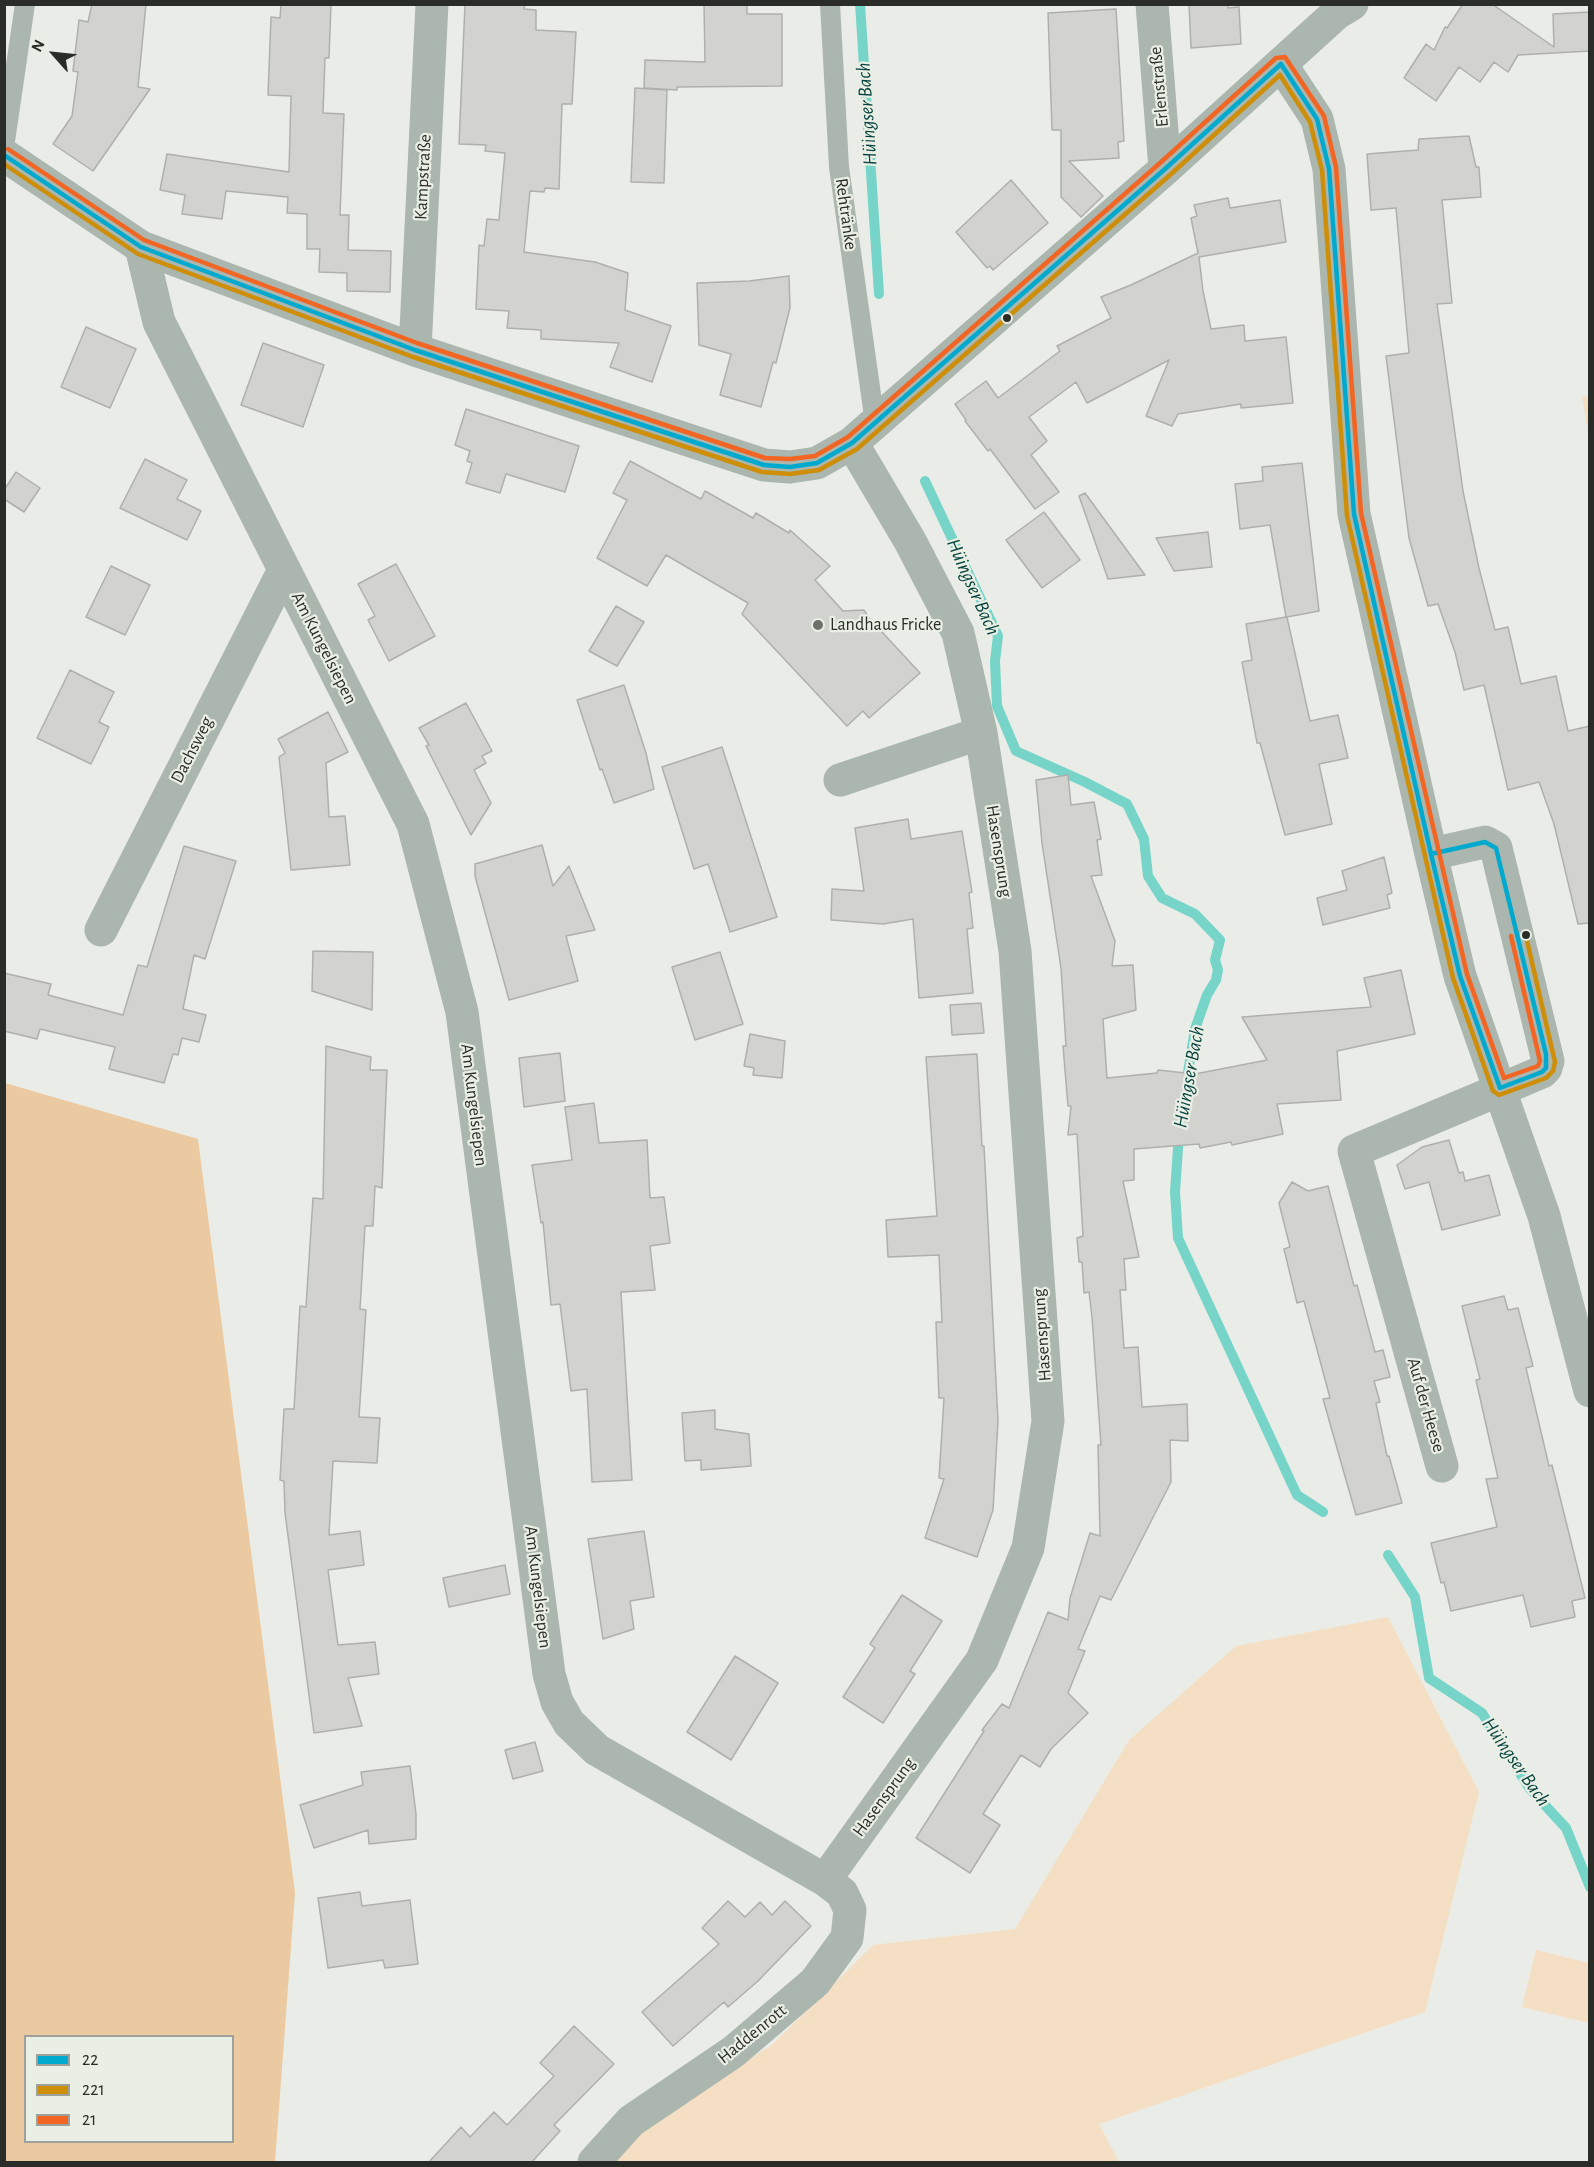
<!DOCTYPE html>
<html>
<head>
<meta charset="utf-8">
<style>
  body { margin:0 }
  #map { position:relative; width:1594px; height:2167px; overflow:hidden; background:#eaede7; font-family:"Alegreya Sans",sans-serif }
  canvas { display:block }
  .frame { position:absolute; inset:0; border:6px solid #2a2c28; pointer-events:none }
  .legend { position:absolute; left:24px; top:2035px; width:210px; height:108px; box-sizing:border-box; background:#eaefe5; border:2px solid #9da199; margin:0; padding:8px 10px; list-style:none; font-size:18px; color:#2a2c28 }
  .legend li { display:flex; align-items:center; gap:12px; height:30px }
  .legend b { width:30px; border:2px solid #9da199 }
  .north { position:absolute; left:24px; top:24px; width:60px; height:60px; -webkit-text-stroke:4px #eaefe5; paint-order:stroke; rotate:297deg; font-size:16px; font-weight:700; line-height:24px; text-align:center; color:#2a2c28 }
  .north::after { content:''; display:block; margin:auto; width:21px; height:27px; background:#2a2c28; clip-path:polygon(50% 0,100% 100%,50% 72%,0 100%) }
</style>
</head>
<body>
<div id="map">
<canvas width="1594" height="2167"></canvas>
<div class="frame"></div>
<ul class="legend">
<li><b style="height:8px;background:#00a9ce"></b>22</li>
<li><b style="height:8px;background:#ce8e08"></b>221</li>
<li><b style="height:8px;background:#f26522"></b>21</li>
</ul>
<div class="north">N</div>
</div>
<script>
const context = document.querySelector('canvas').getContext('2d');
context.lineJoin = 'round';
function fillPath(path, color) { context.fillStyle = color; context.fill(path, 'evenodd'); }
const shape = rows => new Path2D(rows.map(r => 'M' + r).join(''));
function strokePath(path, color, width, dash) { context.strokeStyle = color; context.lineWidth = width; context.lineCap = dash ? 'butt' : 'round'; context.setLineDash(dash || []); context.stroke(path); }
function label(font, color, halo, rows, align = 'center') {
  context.font = font + ' "Alegreya Sans",sans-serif'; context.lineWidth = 4.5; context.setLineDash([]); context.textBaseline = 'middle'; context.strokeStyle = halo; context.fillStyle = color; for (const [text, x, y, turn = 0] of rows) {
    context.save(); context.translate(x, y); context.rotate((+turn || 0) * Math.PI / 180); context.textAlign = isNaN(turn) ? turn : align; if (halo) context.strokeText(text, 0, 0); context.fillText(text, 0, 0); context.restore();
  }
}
fillPath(shape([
  [1582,396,1589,397,1589,439],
  [1388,1617,1479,1792,1425,2012,1099,2124,1119,2162,613,2162,640,2130,773,2044,873,1945,1015,1929,1129,1740,1236,1646],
  [1536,1950,1589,1963,1589,2023,1522,2007]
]), '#f5dfc4');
fillPath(shape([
  [5,1083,198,1139,295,1893,275,2162,5,2162],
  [26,2036,232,2036,232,2142,26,2142]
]), '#eccaa1');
strokePath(shape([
  [860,4,879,294],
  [925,481,998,636,995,661,997,706,1016,751,1085,782,1127,804,1144,839,1148,876,1162,898,1195,914,1220,940,1215,960,1218,970,1216,980,1207,995,1195,1029,1186,1085],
  [1179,1133,1175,1192,1178,1238,1297,1495,1323,1512],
  [1388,1555,1415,1597,1429,1678,1482,1713,1530,1789,1566,1828,1590,1887]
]), '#76d4c9', 10);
const building = shape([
  [92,4,146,4,138,87,150,89,93,171,53,144,72,116,78,72,73,71,79,20,88,22,92,4],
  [281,4,331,4,329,58,325,58,323,113,344,114,340,215,349,215,348,250,391,251,390,292,347,291,347,273,319,272,320,249,307,249,307,214,287,213,288,197,226,191,222,219,182,214,185,195,160,190,167,154,289,172,291,96,268,95,271,17,280,18,281,4],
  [465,4,525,4,524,9,536,10,536,30,576,32,572,104,562,104,559,189,545,188,544,192,530,191,524,252,595,262,628,273,625,310,671,326,652,382,610,367,619,343,541,339,541,330,507,328,509,311,476,309,479,245,484,246,487,219,499,220,505,153,485,151,486,145,459,144,465,4],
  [704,4,747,4,747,14,782,14,782,86,677,87,677,90,644,88,645,60,705,62,704,4],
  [1189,4,1228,4,1228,8,1239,7,1241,44,1191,48,1189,4],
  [1463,4,1492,4,1554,47,1553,14,1590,12,1590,51,1518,55,1508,72,1494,62,1480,82,1459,67,1436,101,1404,78,1426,44,1434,50,1445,27,1447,28,1463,4],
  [1116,9,1124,141,1118,142,1119,158,1069,161,1103,196,1081,217,1061,197,1061,130,1052,130,1048,13,1116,9],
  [635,88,667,90,664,183,631,182,635,88],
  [1469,136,1476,167,1479,167,1481,197,1442,200,1452,303,1437,304,1463,491,1479,568,1495,630,1508,627,1521,684,1556,676,1568,731,1590,726,1590,923,1578,924,1554,824,1539,782,1508,790,1484,685,1464,690,1455,652,1438,604,1428,606,1409,538,1386,356,1409,353,1396,208,1371,210,1367,154,1418,150,1419,139,1469,136],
  [1011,180,1048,223,993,270,990,266,987,268,956,232,1011,180],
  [1228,198,1230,208,1280,200,1286,242,1199,257,1203,291,1211,329,1244,325,1245,341,1286,337,1293,403,1241,408,1241,404,1178,414,1172,426,1146,416,1169,360,1087,403,1076,382,1029,417,1047,441,1031,455,1059,492,1035,509,990,449,988,451,965,421,966,420,955,404,986,381,998,398,1060,351,1057,346,1111,318,1101,297,1131,285,1198,253,1191,218,1197,216,1194,205,1228,198],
  [789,276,790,308,776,363,773,362,761,407,720,395,731,354,699,345,697,283,749,281,789,276],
  [86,327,136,349,110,408,61,387,86,327],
  [263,343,324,365,303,427,241,405,263,343],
  [466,409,579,446,565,492,506,474,500,493,466,483,472,463,467,461,470,451,455,445,466,409],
  [145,459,187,480,177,499,201,511,187,540,120,508,145,459],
  [630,461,701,499,705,491,753,518,756,513,789,533,790,530,830,566,815,580,843,611,864,610,870,619,920,673,869,718,863,711,847,726,742,614,748,603,666,555,647,586,597,558,627,500,613,493,630,461],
  [1302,463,1319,611,1287,617,1310,721,1338,715,1348,758,1319,764,1332,824,1285,835,1260,743,1257,743,1242,662,1252,660,1246,624,1286,617,1270,525,1240,529,1235,484,1263,481,1262,467,1302,463],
  [16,472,40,488,24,512,4,499,4,490,16,472],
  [1085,493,1145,575,1108,579,1079,496,1085,493],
  [1044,512,1080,560,1042,588,1006,540,1044,512],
  [1208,532,1212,567,1174,571,1156,538,1208,532],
  [396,564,435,636,389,661,368,620,375,616,358,584,396,564],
  [111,566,150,585,125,635,86,617,111,566],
  [616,606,644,622,617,666,589,651,616,606],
  [70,670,114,692,99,722,109,727,91,764,37,738,70,670],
  [624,685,646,753,654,789,614,803,602,769,600,770,577,700,624,685],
  [466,703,492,751,482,756,486,763,474,770,491,803,471,835,426,746,429,745,419,728,466,703],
  [328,712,348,752,326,763,329,817,345,816,350,865,291,870,279,757,285,753,278,739,328,712],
  [722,747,777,917,730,932,708,864,694,869,662,767,722,747],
  [1068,775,1071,805,1094,802,1101,839,1097,840,1102,875,1091,876,1115,941,1112,966,1133,965,1136,1010,1103,1019,1107,1078,1157,1073,1158,1070,1195,1074,1267,1060,1242,1017,1371,1007,1364,978,1401,970,1415,1034,1337,1051,1341,1100,1277,1104,1283,1134,1232,1145,1231,1142,1200,1148,1199,1144,1134,1149,1134,1180,1123,1181,1139,1257,1124,1259,1126,1290,1120,1290,1124,1348,1138,1347,1142,1407,1187,1404,1188,1441,1170,1440,1171,1482,1111,1600,1100,1596,1078,1649,1085,1651,1068,1693,1088,1713,1051,1749,1040,1767,1021,1755,983,1814,1000,1825,970,1873,916,1838,984,1731,982,1730,1002,1704,1009,1708,1048,1612,1068,1620,1070,1598,1090,1533,1100,1536,1098,1445,1101,1445,1092,1317,1089,1292,1084,1293,1082,1262,1079,1262,1077,1238,1083,1236,1077,1134,1068,1135,1071,1106,1068,1106,1063,1046,1066,1046,1061,968,1042,843,1036,780,1068,775],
  [908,819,911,839,962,831,972,892,969,893,973,928,967,929,973,993,919,998,913,919,883,924,831,920,832,889,864,891,855,828,908,819],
  [542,845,553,886,569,866,595,930,566,936,578,981,509,1000,475,876,475,864,542,845],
  [184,846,236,861,205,959,194,955,183,1009,206,1015,199,1042,182,1038,178,1055,173,1054,164,1083,109,1069,115,1047,40,1029,37,1039,4,1031,4,973,51,984,48,995,123,1015,138,965,147,967,184,846],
  [1384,857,1392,893,1387,895,1390,908,1323,925,1317,898,1347,890,1342,871,1384,857],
  [313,951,373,952,372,1010,312,991,313,951],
  [720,952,743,1024,695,1040,672,967,720,952],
  [981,1003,984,1033,952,1035,950,1005,981,1003],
  [750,1034,785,1041,782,1078,753,1075,754,1068,744,1066,750,1034],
  [326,1046,371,1057,370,1070,387,1070,382,1188,375,1186,373,1226,365,1226,360,1309,366,1310,359,1417,380,1418,377,1463,333,1461,329,1535,360,1531,364,1565,328,1570,338,1645,375,1642,379,1674,348,1678,362,1726,314,1733,285,1513,284,1481,280,1480,284,1409,294,1409,300,1306,306,1307,313,1198,323,1199,326,1046],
  [560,1053,565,1101,524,1107,519,1058,560,1053],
  [977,1054,982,1146,984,1146,998,1421,993,1510,977,1557,925,1538,944,1479,939,1478,944,1398,939,1398,936,1322,942,1322,939,1255,888,1257,886,1220,937,1216,926,1057,977,1054],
  [594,1103,599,1143,647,1140,650,1198,664,1197,670,1243,650,1246,655,1290,621,1292,632,1480,592,1482,587,1389,571,1391,560,1304,551,1305,543,1222,541,1223,532,1165,572,1160,565,1107,594,1103],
  [1449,1140,1459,1173,1463,1172,1465,1181,1489,1175,1500,1215,1442,1230,1429,1182,1405,1189,1397,1165,1422,1147,1449,1140],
  [1292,1182,1308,1191,1328,1186,1354,1286,1357,1285,1375,1352,1383,1350,1390,1377,1374,1381,1380,1402,1376,1403,1387,1456,1389,1456,1402,1503,1356,1515,1323,1399,1330,1398,1304,1301,1297,1303,1284,1249,1290,1247,1279,1203,1292,1182],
  [1504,1296,1508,1310,1518,1308,1533,1366,1526,1368,1549,1466,1552,1465,1585,1598,1572,1601,1575,1617,1531,1627,1523,1595,1451,1611,1444,1582,1441,1583,1431,1543,1497,1527,1486,1479,1498,1478,1476,1380,1480,1379,1462,1306,1504,1296],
  [715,1410,715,1429,749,1434,751,1466,701,1470,701,1460,685,1461,682,1413,715,1410],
  [644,1531,654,1597,630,1601,634,1629,603,1639,588,1539,644,1531],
  [505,1565,510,1594,449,1607,443,1578,505,1565],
  [902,1595,942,1621,910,1671,915,1674,883,1723,843,1697,875,1648,870,1644,902,1595],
  [735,1656,778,1683,731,1760,687,1732,735,1656],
  [535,1742,543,1771,513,1779,505,1750,535,1742],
  [410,1766,416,1814,416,1839,369,1844,368,1830,314,1848,300,1805,363,1785,361,1772,410,1766],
  [360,1892,362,1906,410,1900,418,1964,385,1968,383,1960,328,1968,318,1898,360,1892],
  [728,1901,745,1917,760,1902,772,1915,785,1901,811,1926,758,1981,728,2007,724,2002,673,2046,642,2012,719,1944,702,1928,728,1901],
  [574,2026,614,2064,554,2125,560,2131,531,2163,428,2163,461,2127,470,2137,494,2112,507,2125,554,2076,540,2063,574,2026]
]);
fillPath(building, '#d2d3cf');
strokePath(building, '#afb0ac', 1.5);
strokePath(shape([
  [830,4,839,167,875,423],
  [4,148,25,4]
]), '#abb6ae', 20);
strokePath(shape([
  [1152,4,1165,169],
  [1281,64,1317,119,1329,169,1354,514,1431,854,1460,976,1544,1216,1590,1391],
  [4,155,141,247,415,350,764,465,790,467,817,463,852,443,1165,169,1337,13,1352,4],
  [141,247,159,322,413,824,462,1012,549,1674,557,1702,569,1723,597,1750,825,1880,842,1893,850,1910,847,1938,815,1982,733,2052,631,2121,594,2162],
  [415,350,432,4],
  [840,780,981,733],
  [1431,854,1485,842,1496,848,1548,1061,1546,1068,1542,1072,1354,1151,1442,1466],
  [101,930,284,570],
  [825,1880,982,1660,1028,1548,1048,1421,1015,951,981,733,958,633,910,541,852,443]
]), '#abb6ae', 33);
strokePath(shape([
  [1281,64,1317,119,1329,169,1354,514,1431,854],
  [4,155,141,247,415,350,764,465,790,467,817,463,852,443,1165,169,1281,64],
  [1485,842,1496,848,1546,1054,1546,1068,1542,1072,1500,1088,1460,976,1431,854,1485,842]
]), '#00a9ce', 4.5);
strokePath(shape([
  [4,164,138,254,413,357,762,472,790,474,819,470,857,449,1170,175,1280,75,1310,122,1322,170,1347,516,1453,978,1493,1091,1499,1095,1546,1078,1553,1071,1555,1062,1525,932]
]), '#ce8e08', 4.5);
strokePath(shape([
  [8,149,144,240,417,343,765,458,790,459,815,456,848,437,1160,163,1276,58,1285,57,1324,116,1336,167,1361,513,1467,974,1504,1078,1538,1066,1540,1061,1511,936]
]), '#f26522', 4.5);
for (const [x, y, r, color] of [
  [1007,318,5,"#2a2c28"],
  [818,625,6,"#6d706b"],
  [1526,935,5,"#2a2c28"]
]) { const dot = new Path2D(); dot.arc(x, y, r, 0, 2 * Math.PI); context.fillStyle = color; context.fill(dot); strokePath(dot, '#eaefe5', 2); }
label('18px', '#2a2c28', '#eaefe5', [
  ["Erlenstraße",1159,87,-95],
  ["Kampstraße",423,177,-87],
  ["Rehtränke",846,214,82],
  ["Am Kungelsiepen",324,648,63],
  ["Dachsweg",192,750,-63],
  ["Hasensprung",999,851,81],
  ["Am Kungelsiepen",474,1105,83],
  ["Hasensprung",1042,1335,-94],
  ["Auf der Heese",1426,1405,74],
  ["Am Kungelsiepen",538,1587,83],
  ["Hasensprung",884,1797,-54],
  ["Haddenrott",752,2034,-39]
]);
label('18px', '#2a2c28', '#eaefe5', [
  ["Landhaus Fricke",830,625]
], 'left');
label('italic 20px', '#07443f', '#eaefe5', [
  ["Hüingser Bach",867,114,-94],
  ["Hüingser Bach",973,587,66],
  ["Hüingser Bach",1189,1077,-80],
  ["Hüingser Bach",1516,1762,55]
]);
</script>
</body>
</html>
